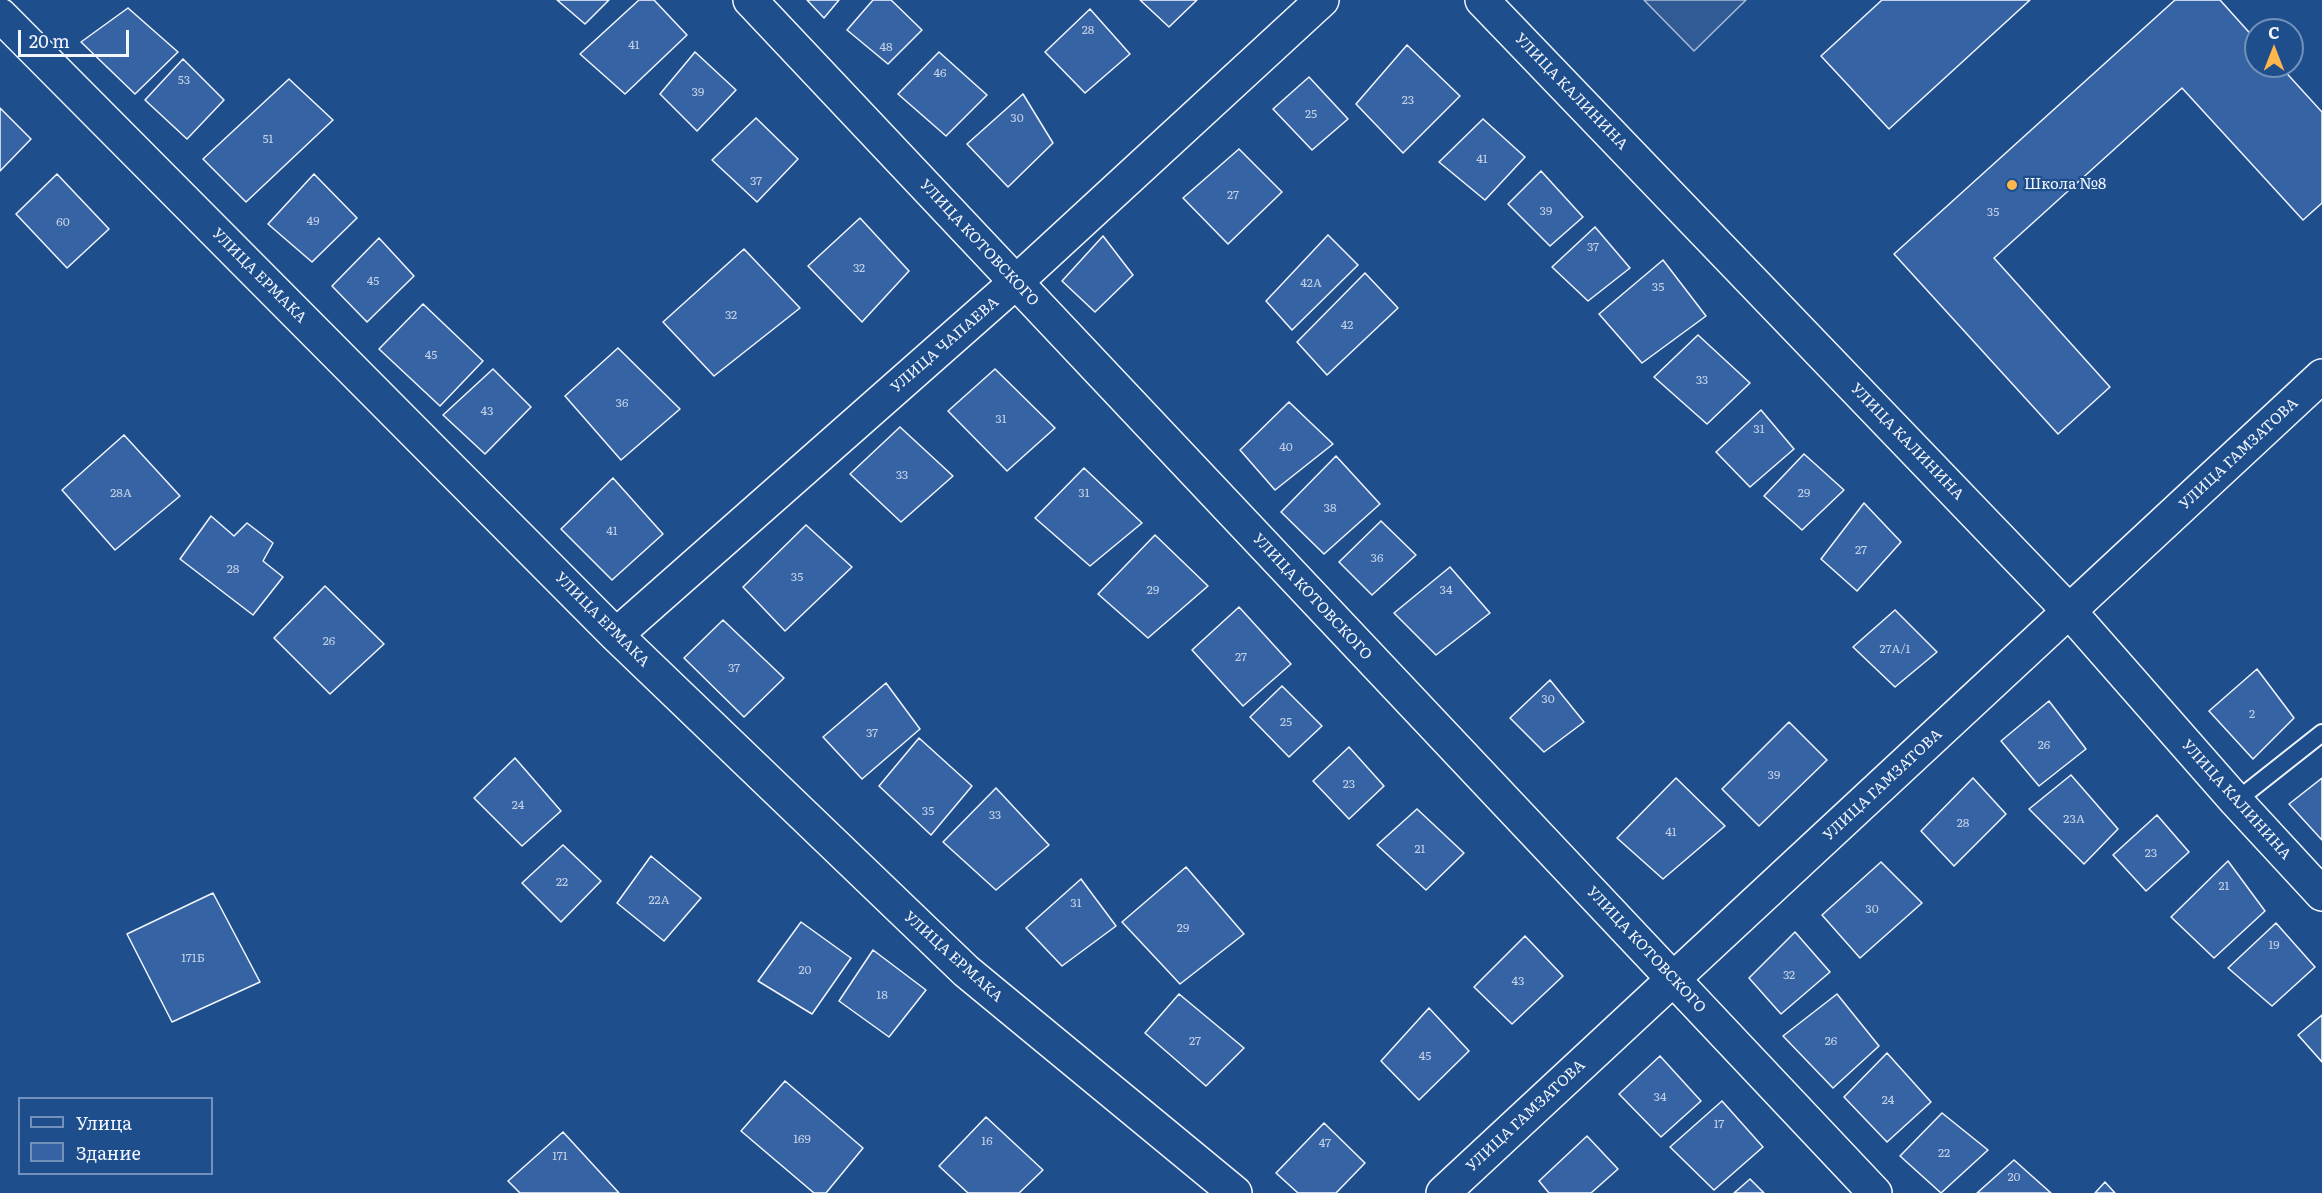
<!DOCTYPE html>
<html>
<head>
<meta charset="utf-8">
<style>
  body { margin:0 }
  #map { position:relative; width:2322px; height:1193px; overflow:hidden; background:#1f4e8c; font-family:Literata,serif }
  canvas { display:block }
  .legend { position:absolute; left:18px; top:1097px; width:195px; height:78px; box-sizing:border-box; background:#1f4e8c; border:2px solid #7391ba; margin:0; padding:8px 10px; list-style:none; font-size:18px; color:#f2f6ff }
  .legend li { display:flex; align-items:center; gap:12px; height:30px }
  .legend b { width:30px; border:2px solid #7391ba }
  .north { position:absolute; left:2244px; top:18px; width:60px; height:60px; box-sizing:border-box; background:#1f4e8c; border:2px solid #7391ba; border-radius:50%; rotate:0deg; font-size:16px; font-weight:700; line-height:24px; text-align:center; color:#f2f6ff }
  .north::after { content:''; display:block; margin:auto; width:21px; height:27px; background:#ffb74d; clip-path:polygon(50% 0,100% 100%,50% 72%,0 100%) }
  .scale { position:absolute; left:18px; top:30px; width:111px; height:27px; box-sizing:border-box; border:3px solid #f2f6ff; border-top:0; padding-left:8px; font-size:18px; line-height:21px; white-space:nowrap; color:#f2f6ff; -webkit-text-stroke:4px #1f4e8c; paint-order:stroke }
</style>
</head>
<body>
<div id="map">
<canvas width="2322" height="1193"></canvas>
<ul class="legend">
<li><b style="height:8px;background:#1f4e8c"></b>Улица</li>
<li><b style="height:16px;background:#3563a3"></b>Здание</li>
</ul>
<div class="north">С</div>
<div class="scale">20 m</div>
</div>
<script>
const context = document.querySelector('canvas').getContext('2d');
context.lineJoin = 'round';
function fillPath(path, color) { context.fillStyle = color; context.fill(path, 'evenodd'); }
const shape = rows => new Path2D(rows.map(r => 'M' + r).join(''));
function strokePath(path, color, width, dash) { context.strokeStyle = color; context.lineWidth = width; context.lineCap = dash ? 'butt' : 'round'; context.setLineDash(dash || []); context.stroke(path); }
function label(font, color, halo, rows, align = 'center') {
  context.font = font + ' Literata,serif'; context.lineWidth = 4.5; context.setLineDash([]); context.textBaseline = 'middle'; context.strokeStyle = halo; context.fillStyle = color; for (const [text, x, y, turn = 0] of rows) {
    context.save(); context.translate(x, y); context.rotate((+turn || 0) * Math.PI / 180); context.textAlign = isNaN(turn) ? turn : align; if (halo) context.strokeText(text, 0, 0); context.fillText(text, 0, 0); context.restore();
  }
}
const built = shape([
  [1644,0,1746,0,1694,51,1644,0]
]);
fillPath(built, '#305b95');
strokePath(built, '#a8bbd7', 1.5);
const building = shape([
  [557,0,609,0,585,24,557,0],
  [639,0,654,0,687,35,625,94,580,54,639,0],
  [807,0,839,0,824,18,807,0],
  [873,0,891,0,922,30,888,64,847,30,873,0],
  [1140,0,1197,0,1169,27,1140,0],
  [1882,0,2030,0,1889,129,1821,56,1882,0],
  [2175,0,2220,0,2256,40,2256,66,2280,66,2322,112,2322,203,2303,220,2182,88,1994,258,2110,387,2058,434,1894,254,2175,0],
  [128,8,178,52,135,94,81,42,128,8],
  [1090,9,1130,54,1085,93,1045,52,1090,9],
  [1407,45,1460,96,1403,153,1356,104,1407,45],
  [695,52,736,90,697,131,660,94,695,52],
  [939,52,987,95,946,136,898,94,939,52],
  [183,59,224,100,187,139,145,100,183,59],
  [1309,77,1348,119,1312,150,1273,109,1309,77],
  [289,79,333,120,246,202,203,159,289,79],
  [1023,94,1053,143,1008,187,967,144,1023,94],
  [0,108,31,139,0,171,0,108],
  [756,118,798,159,757,202,712,160,756,118],
  [1483,119,1525,157,1485,200,1439,162,1483,119],
  [1239,149,1282,192,1228,244,1183,198,1239,149],
  [1541,171,1583,217,1550,246,1508,204,1541,171],
  [57,174,109,229,67,268,16,214,57,174],
  [314,174,357,218,312,262,268,224,314,174],
  [860,218,909,271,862,322,808,266,860,218],
  [1595,227,1630,268,1588,301,1552,267,1595,227],
  [1328,235,1358,265,1292,330,1266,301,1328,235],
  [1103,236,1133,275,1095,312,1062,281,1103,236],
  [379,238,414,276,367,322,332,286,379,238],
  [744,249,800,308,714,376,663,322,744,249],
  [1663,260,1706,316,1642,363,1599,314,1663,260],
  [1365,273,1398,308,1327,375,1297,342,1365,273],
  [423,304,483,361,440,406,379,349,423,304],
  [1698,335,1750,383,1707,424,1654,377,1698,335],
  [618,348,680,409,621,460,565,396,618,348],
  [493,369,531,407,485,454,443,415,493,369],
  [995,369,1055,428,1007,471,948,411,995,369],
  [1289,402,1333,444,1275,490,1240,450,1289,402],
  [1761,410,1794,449,1750,487,1716,452,1761,410],
  [900,427,953,476,901,522,850,474,900,427],
  [124,435,180,496,115,550,62,490,124,435],
  [1804,454,1844,490,1802,530,1764,496,1804,454],
  [1336,456,1380,504,1324,554,1281,512,1336,456],
  [1084,468,1142,523,1090,566,1035,518,1084,468],
  [613,478,663,534,612,580,561,529,613,478],
  [1864,503,1901,542,1857,591,1821,559,1864,503],
  [211,516,234,536,247,523,273,543,263,561,283,577,253,615,180,559,211,516],
  [1381,521,1416,555,1372,595,1339,562,1381,521],
  [806,525,852,567,785,631,743,587,806,525],
  [1155,535,1208,586,1148,638,1098,594,1155,535],
  [1450,567,1490,613,1436,655,1394,613,1450,567],
  [325,586,384,644,330,694,274,638,325,586],
  [1239,607,1291,664,1243,706,1192,650,1239,607],
  [1895,610,1937,652,1895,687,1853,647,1895,610],
  [723,620,784,678,744,717,684,658,723,620],
  [2257,669,2294,718,2253,759,2209,711,2257,669],
  [1550,680,1584,722,1544,752,1510,718,1550,680],
  [886,683,920,729,862,779,823,737,886,683],
  [1282,686,1322,726,1289,757,1250,717,1282,686],
  [2049,701,2086,749,2039,786,2001,741,2049,701],
  [1789,722,1827,760,1759,826,1722,789,1789,722],
  [919,738,972,786,931,835,879,786,919,738],
  [1349,747,1384,786,1349,819,1313,781,1349,747],
  [515,758,561,811,522,846,474,798,515,758],
  [2071,775,2118,829,2084,864,2029,809,2071,775],
  [1676,778,1725,826,1663,879,1617,838,1676,778],
  [1973,778,2006,814,1954,866,1921,831,1973,778],
  [2322,778,2322,840,2289,804,2322,778],
  [996,788,1049,845,996,890,943,842,996,788],
  [1417,809,1464,853,1426,890,1377,845,1417,809],
  [2157,815,2189,852,2146,891,2113,855,2157,815],
  [563,845,601,881,561,922,522,883,563,845],
  [651,856,701,898,664,941,617,903,651,856],
  [2228,861,2265,911,2214,958,2171,917,2228,861],
  [1881,862,1922,903,1860,958,1822,915,1881,862],
  [1186,867,1244,934,1180,984,1122,922,1186,867],
  [1081,879,1116,926,1062,966,1026,928,1081,879],
  [213,893,260,982,172,1022,127,934,213,893],
  [801,922,851,958,812,1014,758,981,801,922],
  [2276,923,2315,967,2272,1006,2228,968,2276,923],
  [1795,932,1830,972,1781,1014,1749,978,1795,932],
  [1525,936,1563,976,1512,1024,1474,987,1525,936],
  [873,950,926,990,889,1037,839,1001,873,950],
  [1179,994,1244,1048,1206,1086,1145,1033,1179,994],
  [1837,994,1879,1046,1833,1088,1783,1036,1837,994],
  [1429,1008,1469,1051,1419,1100,1381,1061,1429,1008],
  [2322,1015,2322,1062,2298,1035,2322,1015],
  [1887,1053,1931,1102,1887,1142,1844,1097,1887,1053],
  [1660,1056,1701,1101,1661,1137,1619,1094,1660,1056],
  [785,1081,863,1148,826,1193,814,1193,741,1131,785,1081],
  [1722,1101,1763,1147,1714,1190,1670,1147,1722,1101],
  [1942,1113,1988,1150,1941,1193,1900,1156,1942,1113],
  [986,1117,1043,1170,1019,1193,968,1193,939,1166,986,1117],
  [1324,1123,1365,1163,1336,1193,1298,1193,1276,1173,1324,1123],
  [563,1132,619,1193,520,1193,508,1181,563,1132],
  [1587,1136,1618,1169,1591,1193,1549,1193,1539,1181,1587,1136],
  [2014,1160,2051,1193,1977,1193,2014,1160],
  [1750,1179,1764,1193,1734,1193,1750,1179],
  [2105,1182,2115,1193,2095,1193,2105,1182]
]);
fillPath(building, '#3563a3');
strokePath(building, '#f2f6ff', 1.5);
const service = shape([
  [2236,801,2322,733]
]);
const minor = shape([
  [750,0,1875,1193],
  [1482,0,2070,612,2236,801,2322,894],
  [0,15,616,635,966,971,1235,1193],
  [616,635,1016,282,1322,0],
  [1443,1193,2322,376]
]);
strokePath(service, '#f2f6ff', 20);
strokePath(minor, '#f2f6ff', 36);
strokePath(service, '#1f4e8c', 16);
strokePath(minor, '#1f4e8c', 33);
for (const [x, y, r, color] of [
  [2012,185,6,"#ffb74d"]
]) { const dot = new Path2D(); dot.arc(x, y, r, 0, 2 * Math.PI); context.fillStyle = color; context.fill(dot); strokePath(dot, '#1f4e8c', 2); }
label('12px', '#c3d1e8', null, [
  ["28",1088,30],
  ["41",634,45],
  ["48",886,47],
  ["46",940,73],
  ["53",184,80],
  ["39",698,92],
  ["23",1408,100],
  ["25",1311,114],
  ["30",1017,118],
  ["51",268,139],
  ["41",1482,159],
  ["37",756,181],
  ["27",1233,195],
  ["39",1546,211],
  ["35",1993,212],
  ["49",313,221],
  ["60",63,222],
  ["37",1593,247],
  ["32",859,268],
  ["45",373,281],
  ["42А",1311,283],
  ["35",1658,287],
  ["32",731,315],
  ["42",1347,325],
  ["45",431,355],
  ["33",1702,380],
  ["36",622,403],
  ["43",487,411],
  ["31",1001,419],
  ["31",1759,429],
  ["40",1286,447],
  ["33",902,475],
  ["28А",121,493],
  ["31",1084,493],
  ["29",1804,493],
  ["38",1330,508],
  ["41",612,531],
  ["27",1861,550],
  ["36",1377,558],
  ["28",233,569],
  ["35",797,577],
  ["29",1153,590],
  ["34",1446,590],
  ["26",329,641],
  ["27А/1",1895,649],
  ["27",1241,657],
  ["37",734,668],
  ["30",1548,699],
  ["2",2252,714],
  ["25",1286,722],
  ["37",872,733],
  ["26",2044,745],
  ["39",1774,775],
  ["23",1349,784],
  ["24",518,805],
  ["35",928,811],
  ["33",995,815],
  ["23А",2074,819],
  ["28",1963,823],
  ["41",1671,832],
  ["21",1420,849],
  ["23",2151,853],
  ["22",562,882],
  ["21",2224,886],
  ["22А",659,900],
  ["31",1076,903],
  ["30",1872,909],
  ["29",1183,928],
  ["19",2274,945],
  ["171Б",193,958],
  ["20",805,970],
  ["32",1789,975],
  ["43",1518,981],
  ["18",882,995],
  ["27",1195,1041],
  ["26",1831,1041],
  ["45",1425,1056],
  ["34",1660,1097],
  ["24",1888,1100],
  ["17",1719,1124],
  ["169",802,1139],
  ["16",987,1141],
  ["47",1325,1143],
  ["22",1944,1153],
  ["171",560,1156],
  ["20",2014,1177]
]);
label('15px', '#f2f6ff', '#1f4e8c', [
  ["УЛИЦА КАЛИНИНА",1571,92,46],
  ["УЛИЦА КОТОВСКОГО",979,243,47],
  ["УЛИЦА ЕРМАКА",259,276,45],
  ["УЛИЦА ЧАПАЕВА",945,345,-41],
  ["УЛИЦА КАЛИНИНА",1907,442,46],
  ["УЛИЦА ГАМЗАТОВА",2239,454,-43],
  ["УЛИЦА КОТОВСКОГО",1312,597,47],
  ["УЛИЦА ЕРМАКА",602,620,45],
  ["УЛИЦА ГАМЗАТОВА",1883,785,-43],
  ["УЛИЦА КАЛИНИНА",2236,800,48],
  ["УЛИЦА КОТОВСКОГО",1646,950,47],
  ["УЛИЦА ЕРМАКА",953,957,42],
  ["УЛИЦА ГАМЗАТОВА",1526,1116,-43]
]);
label('15px', '#f2f6ff', '#1f4e8c', [
  ["Школа №8",2024,185]
], 'left');
</script>
</body>
</html>
